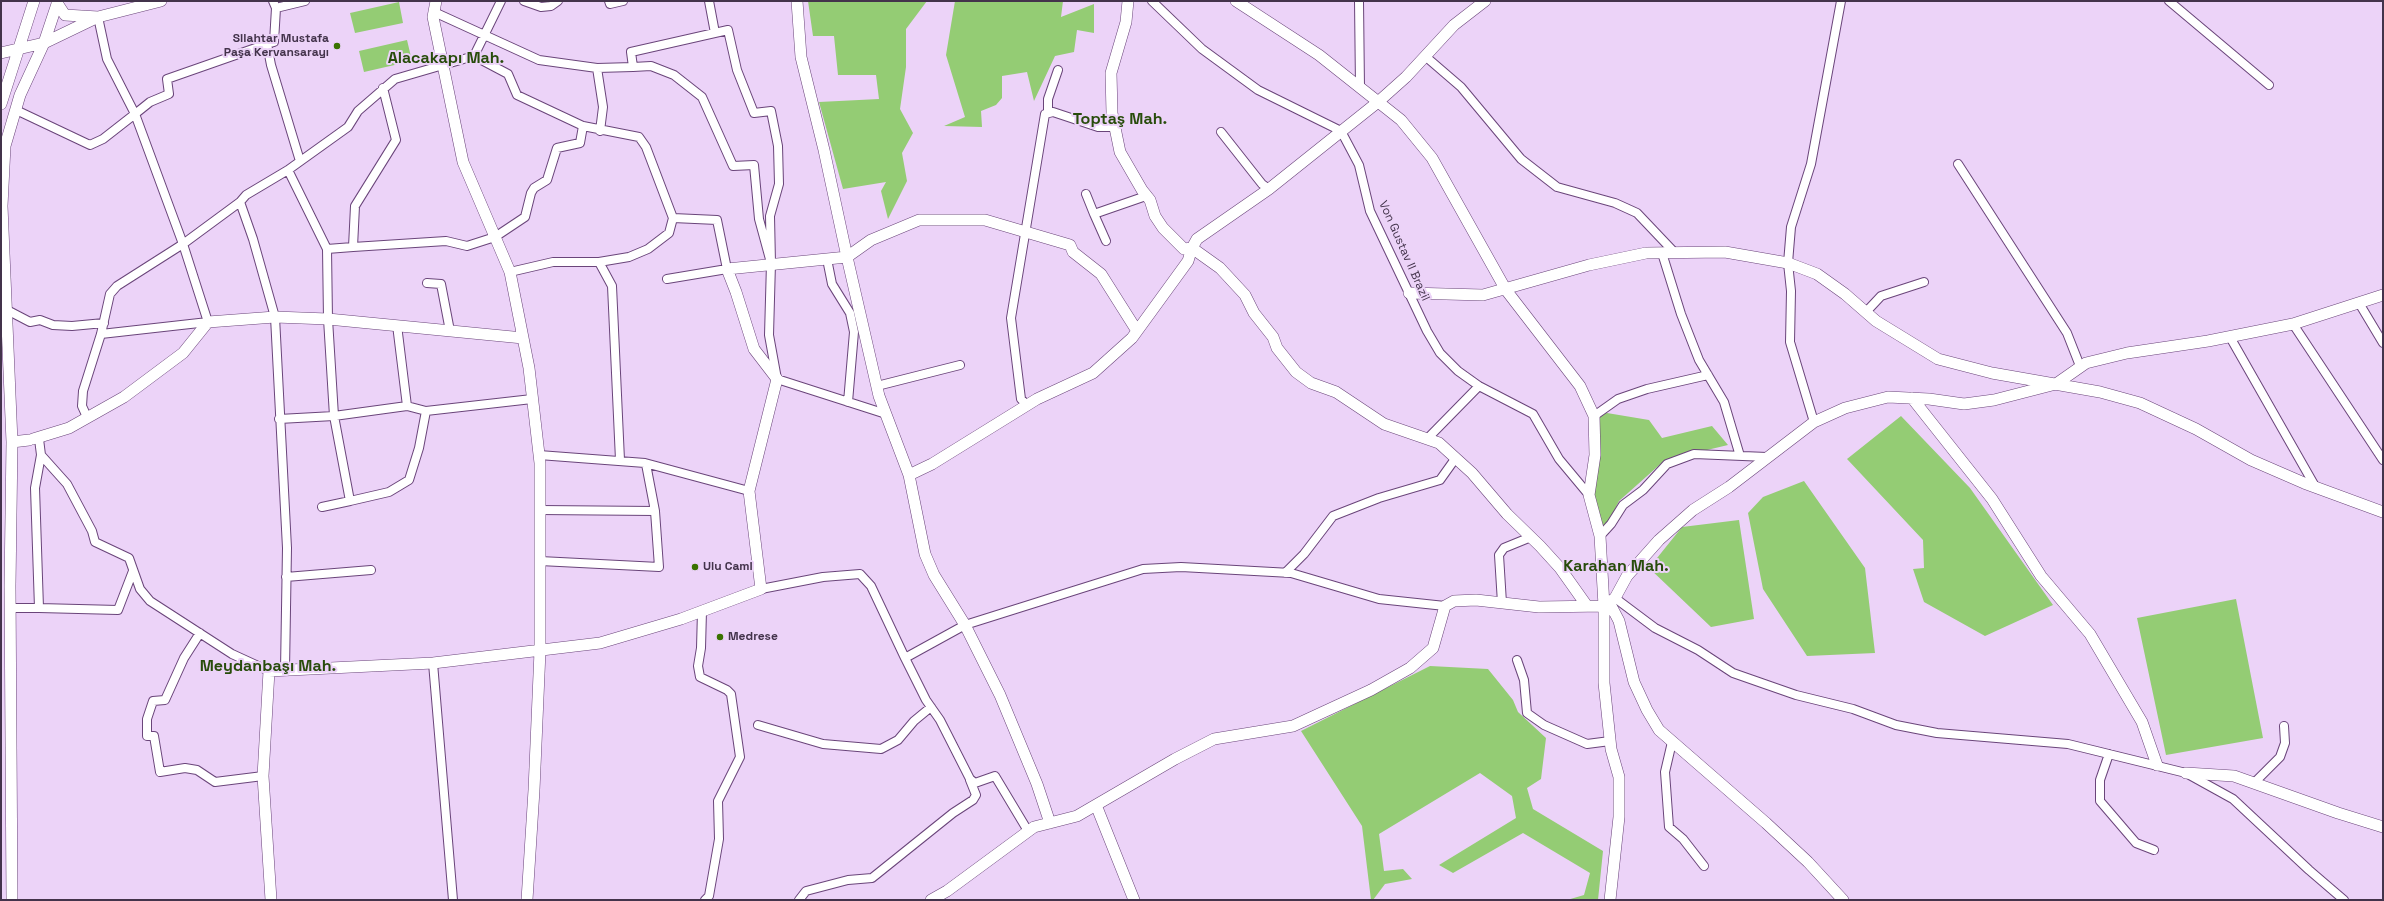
<!DOCTYPE html>
<html>
<head>
<meta charset="utf-8">
<style>
  body { margin:0 }
  #map { position:relative; width:2384px; height:901px; overflow:hidden; background:#ecd3f8; font-family:"Space Grotesk",sans-serif }
  canvas { display:block }
  .frame { position:absolute; inset:0; border:2px solid #43334b; pointer-events:none }
</style>
</head>
<body>
<div id="map">
<canvas width="2384" height="901"></canvas>
<div class="frame"></div>
</div>
<script>
const context = document.querySelector('canvas').getContext('2d');
context.lineJoin = 'round';
function fillPath(path, color) { context.fillStyle = color; context.fill(path, 'evenodd'); }
const shape = rows => new Path2D(rows.map(r => 'M' + r).join(''));
function strokePath(path, color, width, dash) { context.strokeStyle = color; context.lineWidth = width; context.lineCap = dash ? 'butt' : 'round'; context.setLineDash(dash || []); context.stroke(path); }
function label(font, color, halo, rows, align = 'center') {
  context.font = font + ' "Space Grotesk",sans-serif'; context.lineWidth = 4; context.setLineDash([]); context.textBaseline = 'middle'; context.strokeStyle = halo; context.fillStyle = color; for (const [text, x, y, turn = 0] of rows) {
    context.save(); context.translate(x, y); context.rotate((+turn || 0) * Math.PI / 180); context.textAlign = isNaN(turn) ? turn : align; if (halo) context.strokeText(text, 0, 0); context.fillText(text, 0, 0); context.restore();
  }
}
fillPath(shape([
  [808,1,927,1,906,29,906,67,900,109,913,133,902,153,907,181,888,219,881,191,886,182,843,189,819,102,879,99,876,75,838,75,834,36,813,36],
  [955,1,1063,1,1061,17,1094,4,1094,33,1077,30,1074,52,1055,56,1034,101,1027,72,1002,76,1002,98,996,105,981,111,982,127,944,126,965,117,946,55],
  [399,2,403,23,355,33,350,13],
  [407,40,412,61,364,72,359,51],
  [1607,413,1649,420,1662,438,1712,426,1728,445,1665,460,1619,501,1604,532,1589,495,1594,416],
  [1901,416,1970,488,2053,605,1985,636,1924,602,1913,569,1924,568,1923,540,1847,459],
  [1804,481,1865,568,1875,653,1807,656,1763,589,1748,513,1763,497],
  [1739,520,1754,619,1711,627,1649,568,1682,527],
  [2236,599,2263,738,2166,755,2137,618],
  [1430,666,1488,669,1513,700,1518,712,1546,738,1541,779,1527,788,1533,809,1603,851,1598,900,1567,900,1584,895,1590,873,1523,833,1453,873,1439,865,1516,818,1512,796,1480,773,1379,834,1384,871,1403,869,1412,879,1385,884,1373,900,1371,900,1362,826,1301,731]
]), '#94cc74');
const street = shape([
  [524,1,541,7,551,6,558,1],
  [609,1,610,4,623,1],
  [709,1,715,33],
  [1152,1,1202,49,1258,90,1341,131,1359,165,1370,211,1427,331,1440,353,1458,371,1479,386,1533,414,1559,459,1589,495],
  [1359,1,1360,88],
  [2169,1,2269,85],
  [276,8,305,1],
  [434,12,539,60,597,68],
  [98,17,107,59,135,114,150,102,169,94,167,79,267,44,271,65,300,161],
  [267,44,274,42,276,8,273,1],
  [474,56,508,74,517,95,583,126,639,137,646,147,673,218,669,233,648,249,629,257,599,262],
  [1425,56,1461,87,1521,159,1557,187,1615,203,1637,213,1675,253],
  [383,88,396,140,355,206,353,247,446,241,467,246,495,237,525,217,531,193,534,188,547,180,557,148,580,143,583,126],
  [16,110,90,145,103,139,135,114,183,244,208,322,101,334],
  [1048,112,1048,99,1058,70],
  [600,131,603,107,597,68,633,67,651,66,674,75,702,97,733,166,754,165,759,219,771,263,770,216,779,184,778,146,771,111,754,113,737,70,728,30,631,52,633,67],
  [1221,132,1262,184,1269,189],
  [1958,164,2067,333,2080,366],
  [288,170,327,249],
  [1086,194,1094,214,1146,196],
  [1094,214,1106,241],
  [353,247,327,249,328,319,334,416,350,501,389,492,409,480,419,448,426,411],
  [1662,253,1681,314,1699,360,1724,402,1740,456],
  [827,259,832,284,850,313,854,332,848,402],
  [771,263,769,335,777,379,886,414],
  [510,272,553,262,599,262,612,286,620,460],
  [667,279,727,269,717,220,673,218],
  [427,283,441,284,450,331],
  [2359,303,2383,343],
  [7,310,30,322,40,320,53,325,72,326,104,323],
  [1866,312,1881,296,1924,282],
  [2293,324,2383,460],
  [397,325,407,406,426,411,532,399],
  [2230,337,2316,488],
  [877,386,960,365],
  [1027,405,1021,399,1011,318,1045,114,1053,112,1098,127,1115,127],
  [1594,416,1618,399,1647,389,1708,375],
  [87,417,82,406,83,391,101,334,110,294,117,286,183,244,240,202],
  [279,419,334,416,407,406],
  [1814,422,1790,342,1791,291,1788,263,1791,227,1811,164,1841,1],
  [1428,438,1479,386],
  [39,439,41,455],
  [539,455,645,463,749,491],
  [322,507,350,501],
  [540,510,655,511,646,464],
  [1600,536,1611,524,1623,505,1643,490,1667,464,1694,454,1767,457],
  [540,561,659,567,655,511],
  [1285,573,1304,554,1333,516,1379,498,1440,480,1455,459],
  [286,577,371,570],
  [761,589,823,577,860,574,871,586,905,658],
  [1615,598,1655,628,1698,650,1733,673,1796,695,1853,709,1896,725,1937,733,2068,744,2186,773,2233,799,2309,870,2344,900],
  [1502,603,1499,555,1504,548,1531,537],
  [10,608,39,608,35,488,41,455,67,484,92,531,95,542,129,558,140,589,150,601,232,654,269,671],
  [39,608,118,610,133,571],
  [702,611,701,648,698,666,700,677,727,690,731,694,740,757,718,801,719,839,709,896,705,900],
  [200,633,184,658,165,700,153,701,147,719,147,736,154,736,160,772,185,768,197,770,215,782,263,776],
  [1517,660,1524,680,1527,713,1544,725,1587,744,1610,741],
  [433,663,453,900],
  [285,670,287,548,275,317,253,239,240,202,246,195,288,170,348,127,358,111,395,79,474,56,501,1],
  [758,725,823,744,881,749,898,740,914,721,931,707],
  [1672,742,1665,772,1669,827,1683,839,1704,866],
  [2109,754,2100,780,2100,801,2136,843,2154,850],
  [2254,783,2280,757,2285,743,2284,726],
  [1028,831,995,776,975,783,970,779,940,720,926,700,905,658,965,625,1143,569,1181,567,1291,573,1379,599,1445,606],
  [799,900,806,891,848,880,872,878,953,813,973,800,976,795,970,780]
]);
const secondary = shape([
  [436,1,433,17,463,162,510,272,529,368,540,463,540,651,534,790,527,900],
  [797,1,801,57,824,150,847,257,879,396,909,475,925,554,934,575,965,625,1000,695,1037,784,1050,823],
  [1128,1,1126,22,1111,73,1112,113,1120,152,1142,190,1150,200,1155,216,1163,228,1184,249,1192,248,1220,268,1245,295,1254,313,1273,337,1277,348,1296,372,1311,383,1336,392,1384,424,1439,443,1472,473,1507,514,1540,546,1560,568,1587,606],
  [1236,1,1319,55,1401,120,1432,158,1506,290,1580,386,1594,416,1595,455,1589,495,1600,536,1604,606,1604,683,1611,749,1619,777,1619,817,1610,900],
  [57,3,65,15,98,17],
  [1,53,44,43,98,17,161,1],
  [1,104,34,1],
  [1409,293,1483,295,1589,265,1646,253,1725,252,1788,263,1817,274,1845,294,1876,321,1938,359,1992,373,2100,392,2140,403,2196,429,2251,460,2304,483,2383,512],
  [1912,398,1992,499,2041,576,2090,634,2142,722,2157,765],
  [33,439,69,428,124,397,183,353,208,322,275,317,328,319,523,338],
  [12,442,29,440],
  [909,475,932,464,1037,399,1093,373,1132,338,1188,261,1192,248,1197,239,1269,189,1378,102,1406,77,1454,25,1485,1],
  [1609,602,1619,621,1634,682,1647,710,1659,730,1766,823,1808,862,1843,900],
  [2186,773,2234,776,2338,813,2383,827],
  [1096,805,1134,900],
  [12,900,10,586,12,442,2,206,5,146,20,95,44,43,58,1],
  [271,900,263,776,269,671,433,663,600,643,681,619,761,589,749,491,777,379,754,349,736,292,727,269,847,257,871,240,919,220,985,220,1070,245,1073,252,1101,274,1137,331],
  [931,900,947,891,1034,827,1077,816,1175,759,1214,739,1293,726,1371,690,1410,668,1433,648,1445,606,1454,601,1476,600,1539,607,1604,606,1615,598,1627,576,1659,540,1693,510,1729,487,1814,422,1845,408,1888,397,1929,399,1964,404,1994,400,2056,384,2086,363,2127,353,2208,341,2293,324,2383,295]
]);
strokePath(street, '#6a457a', 10);
strokePath(secondary, '#6a457a', 12);
strokePath(street, '#fff', 8);
strokePath(secondary, '#fff', 11);
for (const [x, y, r, color] of [
  [337,46,4,"#3a7200"],
  [695,567,4,"#3a7200"],
  [720,637,4,"#3a7200"]
]) { const dot = new Path2D(); dot.arc(x, y, r, 0, 2 * Math.PI); context.fillStyle = color; context.fill(dot); strokePath(dot, '#ecd3f8', 1.5); }
label('bold 12px', '#43334b', '#ecd3f8', [
  ["Silahtar Mustafa",329,39,"right"],
  ["Paşa Kervansarayı",329,53,"right"],
  ["Ulu Cami",703,567],
  ["Medrese",728,637]
], 'left');
label('12px', '#43334b', '#ecd3f8', [
  ["Von Gustav II Brazil",1404,251,66]
]);
label('bold 16px', '#284c0b', '#ecd3f8', [
  ["Alacakapı Mah.",446,59],
  ["Toptaş Mah.",1120,120],
  ["Karahan Mah.",1616,567],
  ["Meydanbaşı Mah.",268,667]
]);
</script>
</body>
</html>
